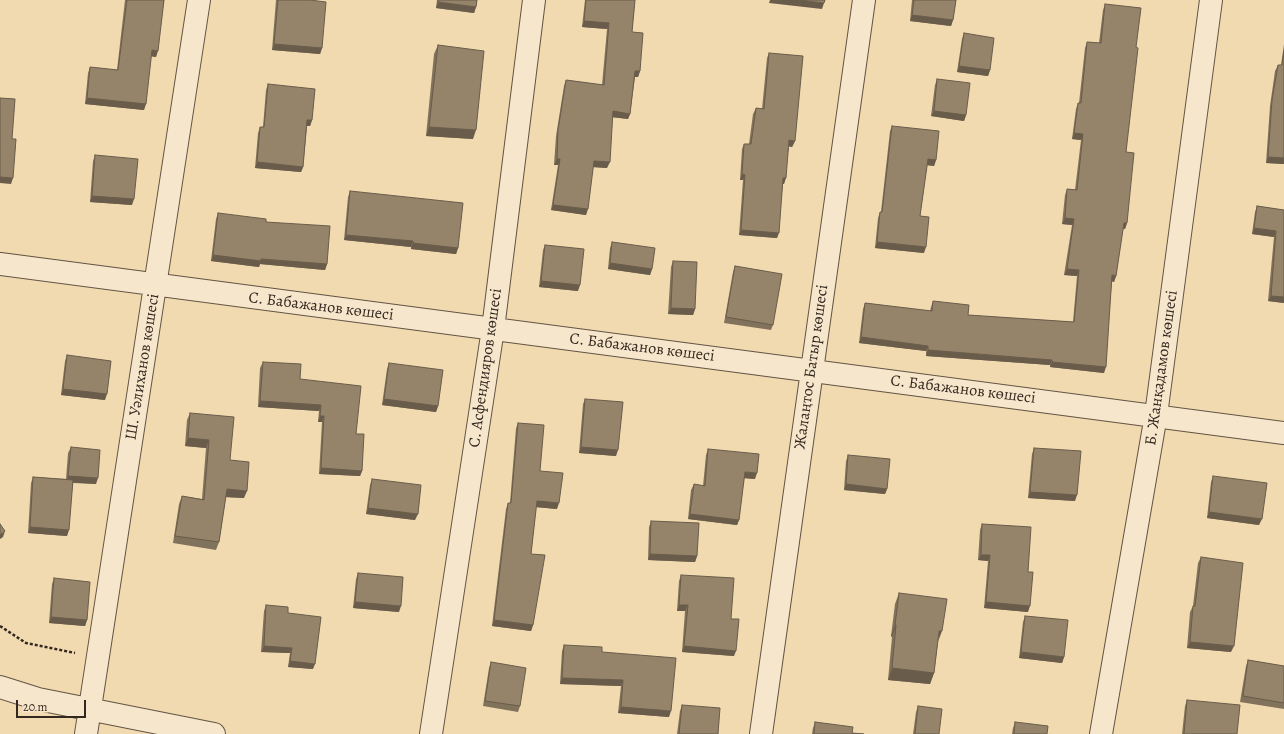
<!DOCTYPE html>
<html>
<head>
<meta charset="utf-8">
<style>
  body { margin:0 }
  #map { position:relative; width:1284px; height:734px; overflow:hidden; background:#f1d9b0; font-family:Alegreya,serif }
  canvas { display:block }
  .scale { position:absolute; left:16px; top:700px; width:70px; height:18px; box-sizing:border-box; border:2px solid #33281f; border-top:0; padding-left:5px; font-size:12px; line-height:14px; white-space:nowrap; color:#33281f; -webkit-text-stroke:3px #f6e6cc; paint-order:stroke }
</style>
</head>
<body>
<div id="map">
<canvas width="1284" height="734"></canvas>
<div class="scale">20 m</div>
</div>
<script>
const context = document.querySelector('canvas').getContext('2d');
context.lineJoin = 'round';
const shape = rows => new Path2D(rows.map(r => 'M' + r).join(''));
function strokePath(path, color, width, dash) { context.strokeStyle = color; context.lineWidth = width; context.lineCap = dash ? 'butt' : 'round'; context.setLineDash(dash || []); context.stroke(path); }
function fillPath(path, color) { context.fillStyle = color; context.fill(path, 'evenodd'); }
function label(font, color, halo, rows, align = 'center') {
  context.font = font + ' Alegreya,serif'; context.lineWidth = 3; context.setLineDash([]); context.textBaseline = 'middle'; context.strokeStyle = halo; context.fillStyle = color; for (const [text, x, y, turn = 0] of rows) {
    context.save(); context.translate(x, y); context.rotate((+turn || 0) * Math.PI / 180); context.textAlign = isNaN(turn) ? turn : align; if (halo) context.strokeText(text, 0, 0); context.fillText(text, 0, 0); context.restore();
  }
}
const minor = shape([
  [0,264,1284,433],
  [0,687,38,699,214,734],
  [86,734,199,0],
  [431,734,493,329,534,0],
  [761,734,864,0],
  [1101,734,1156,415,1211,0]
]);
strokePath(minor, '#625443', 24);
strokePath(shape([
  [0,626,26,643,75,653]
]), '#33281f', 2.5, [3, 2]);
strokePath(minor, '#f6e6cc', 22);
fillPath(shape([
  [125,0,164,0,156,57,151,56,144,110,85,104,88,73,90,67,117,70],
  [276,0,310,0,322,48,320,54,272,50],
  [437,0,477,0,476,7,474,13,436,8],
  [585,0,635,0,632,32,640,71,638,77,635,77,630,114,628,119,612,117,607,168,593,167,586,215,551,210,558,165,554,165,556,136,564,86,566,80,602,85,607,29,582,27],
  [912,0,956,0,953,20,951,26,910,21],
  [1105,4,1136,47,1126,152,1127,223,1125,229,1123,229,1116,276,1114,282,1112,281,1104,373,1050,367,1050,365,926,356,926,351,859,343,863,309,865,303,930,311,931,307,933,301,968,315,1073,322,1077,276,1064,275,1072,225,1062,224,1065,195,1067,189,1075,190,1081,140,1072,139,1076,109,1078,103,1079,103,1085,48,1087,42,1099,43,1103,10],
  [964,33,990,70,988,76,957,72,962,39],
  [1284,44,1284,164,1266,163,1270,106,1275,71,1278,65,1281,65],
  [438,45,473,139,426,136,434,54],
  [769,53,795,141,792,147,789,146,784,184,783,184,777,238,739,235,743,180,740,180,742,149,744,144,749,144,753,114,756,108,762,109,767,58],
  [937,79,966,115,964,121,931,116,935,85],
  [268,84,312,120,310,126,307,126,303,167,301,172,255,168,258,133,260,127,263,127,266,90],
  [892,126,936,160,934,166,927,165,920,216,924,253,875,248,878,218,880,212,881,212,890,131],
  [95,155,132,205,90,202,93,161],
  [350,191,458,248,456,254,411,249,411,247,344,240,348,197],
  [1257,206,1284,210,1284,303,1268,301,1274,237,1252,234,1255,212],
  [218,213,266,222,327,264,325,270,260,264,259,267,211,261,216,219],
  [612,242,652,269,650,275,608,269,610,248],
  [545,245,578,291,539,287,543,250],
  [673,261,695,309,693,315,668,314,671,267],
  [735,266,773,325,771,330,724,323,733,272],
  [67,355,105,400,61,395,65,361],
  [263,362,300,379,356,434,362,471,360,476,319,474,322,422,318,422,319,411,258,407,260,368],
  [389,363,438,406,436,412,382,405,387,369],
  [585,399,616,456,579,453,583,404],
  [190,413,230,460,244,498,226,497,219,542,216,550,173,543,179,504,182,496,202,499,206,448,185,446,187,420],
  [518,423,557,509,536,507,531,554,533,625,531,631,492,626,506,509,508,503,510,503,516,428],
  [71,447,96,484,73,483,67,536,28,533,31,483,33,477,66,479,68,453],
  [1034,448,1075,501,1028,498,1032,454],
  [708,449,755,479,744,478,739,520,737,525,688,519,691,490,694,484,703,486,706,455],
  [848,455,887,489,885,494,844,490,846,461],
  [1213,476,1259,525,1207,518,1211,482],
  [372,479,415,520,366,514,370,485],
  [651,521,697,556,695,562,648,560,649,527],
  [982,524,1028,572,1028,612,984,608,988,561,978,560,980,530],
  [1201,557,1231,652,1187,648,1190,612,1193,606,1198,563],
  [358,573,399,612,353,608,356,579],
  [681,575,731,619,734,656,682,652,685,611,677,611,679,581],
  [54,578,87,620,85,626,49,623,52,584],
  [899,593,938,642,934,673,930,684,888,680,892,637,891,636,895,604],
  [266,605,313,669,288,667,290,653,261,652,264,611],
  [1025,616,1064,657,1062,663,1019,658,1023,622],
  [564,645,602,652,669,717,618,713,621,686,560,684,562,651],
  [1248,660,1284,666,1284,709,1240,702,1246,666],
  [491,662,520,706,518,712,483,706,489,668],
  [1187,700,1237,734,1182,734,1185,706],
  [682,705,718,734,677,734,680,711],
  [918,706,939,734,913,734,916,712],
  [815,722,852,733,864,734,812,734,813,728],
  [1015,722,1047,734,1012,734,1013,728]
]), '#81725b');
fillPath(shape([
  [770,0,798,0,824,3,822,9,769,3],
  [438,2,476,7,474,13,436,8],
  [912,15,953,20,951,26,910,21],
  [584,21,609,23,607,29,582,27],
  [274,44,322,48,320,54,272,50],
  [152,50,158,51,156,57,149,56],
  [959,66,990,70,988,76,957,72],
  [635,71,640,71,638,77,633,77],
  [87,98,146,104,144,110,85,104],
  [613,111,630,114,628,119,611,117],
  [934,111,966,115,964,121,931,116],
  [307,120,312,120,310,126,305,126],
  [429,127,476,130,473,139,426,136],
  [1074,133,1083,134,1081,140,1072,139],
  [789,140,795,141,792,147,787,146],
  [1268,157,1284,158,1284,164,1266,163],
  [557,159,560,159,558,165,554,165],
  [928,159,936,160,934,166,926,165],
  [594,161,610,162,607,168,592,167],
  [257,162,303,167,301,172,255,168],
  [742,174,745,175,743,180,740,180],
  [0,177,13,178,11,184,0,183],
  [783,178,786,178,784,184,781,184],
  [92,196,134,199,132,205,90,202],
  [553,205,588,209,586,215,551,210],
  [1065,218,1074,219,1072,225,1062,224],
  [1124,223,1127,223,1125,229,1122,229],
  [1254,228,1276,231,1274,237,1252,234],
  [741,230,779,233,777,238,739,235],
  [346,235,413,241,411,247,344,240],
  [877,242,926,247,924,253,875,248],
  [413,243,458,248,456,254,411,249],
  [213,255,261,259,327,264,325,270,260,264,259,267,211,261],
  [610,263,652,269,650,275,608,269],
  [1067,269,1079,270,1077,276,1064,275],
  [1112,275,1116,276,1114,282,1110,281],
  [541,281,580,285,578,291,539,287],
  [1271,296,1284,297,1284,303,1268,301],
  [671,308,695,309,693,315,668,314],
  [861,337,928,346,926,351,859,343],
  [928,350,1052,360,1050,365,926,356],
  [1052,362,1106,367,1104,373,1050,367],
  [63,389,107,394,105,400,61,395],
  [384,399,438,406,436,412,382,405],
  [260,401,321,405,319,411,258,407],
  [320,416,324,416,322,422,318,422],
  [188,438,209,440,206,448,185,446],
  [581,447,618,450,616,456,579,453],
  [321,468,362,471,360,476,319,474],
  [745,472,757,473,755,479,743,478],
  [68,476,98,478,96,484,66,482],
  [846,484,887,489,885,494,844,490],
  [227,489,247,491,244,498,224,497],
  [1030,492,1077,495,1075,501,1028,498],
  [537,501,559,503,557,509,535,507],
  [368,508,418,514,415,520,366,514],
  [1209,512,1262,519,1259,525,1207,518],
  [690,514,739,520,737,525,688,519],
  [30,527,69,530,67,536,28,533],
  [5,531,3,537,0,539,0,535],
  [650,554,697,556,695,562,648,560],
  [981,555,990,555,988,561,978,560],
  [355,602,401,606,399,612,353,608],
  [986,602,1030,606,1028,612,984,608],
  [679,605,688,605,685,611,677,611],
  [51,617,87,620,85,626,49,623],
  [494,620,533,625,531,631,492,626],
  [895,625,896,625,892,637,891,636],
  [939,631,942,631,938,642],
  [1190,642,1234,646,1231,652,1187,648],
  [264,646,292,648,290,653,261,652],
  [684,646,736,651,734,656,682,652],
  [1021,652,1064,657,1062,663,1019,658],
  [290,661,315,664,313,669,288,667],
  [892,668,934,673,930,684,888,680],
  [562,678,623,680,621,686,560,684],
  [621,707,671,711,669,717,618,713]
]), '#695c4a');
const building = shape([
  [127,0,164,0,158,51,152,50,146,104,87,98,90,67,118,70,127,0],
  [278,0,310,0,326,2,322,48,274,44,278,0],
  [438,0,477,0,476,7,438,2,438,0],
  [586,0,635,0,632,32,643,33,640,71,635,71,630,114,613,111,610,162,594,161,588,209,553,205,560,159,557,159,558,130,566,80,604,85,609,23,584,21,586,0],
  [798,0,825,0,824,3,798,0],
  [914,0,956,0,953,20,912,15,914,0],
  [1105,4,1141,8,1136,47,1138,48,1126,152,1134,153,1127,223,1124,223,1116,276,1112,275,1106,367,1052,362,1052,360,928,350,928,346,861,337,865,303,932,311,933,301,969,305,968,315,1074,322,1079,270,1067,269,1074,219,1065,218,1067,189,1077,190,1083,134,1074,133,1078,103,1081,103,1087,42,1101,43,1105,4],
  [964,33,994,38,990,70,959,66,964,33],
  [438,45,484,51,476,130,429,127,438,45],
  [1284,51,1284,158,1268,157,1272,100,1278,65,1282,65,1284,51],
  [769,53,803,56,795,141,789,140,786,178,783,178,779,233,741,230,745,175,742,174,744,144,751,144,756,108,764,109,769,53],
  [937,79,970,83,966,115,934,111,937,79],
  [268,84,315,89,312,120,307,120,303,167,257,162,260,127,264,127,268,84],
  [0,98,15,99,12,139,16,139,13,178,0,177,0,98],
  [892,126,939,131,936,160,928,159,920,216,929,217,926,247,877,242,880,212,882,212,892,126],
  [95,155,138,159,134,199,92,196,95,155],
  [350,191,463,203,458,248,413,243,413,241,346,235,350,191],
  [1257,206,1284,210,1284,297,1271,296,1276,231,1254,228,1257,206],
  [218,213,266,219,266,222,330,226,327,264,261,259,261,261,213,255,218,213],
  [612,242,655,248,652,269,610,263,612,242],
  [545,245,584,249,580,285,541,281,545,245],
  [673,261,697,262,695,309,671,308,673,261],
  [735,266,782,274,773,325,726,317,735,266],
  [67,355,111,361,107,394,63,389,67,355],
  [263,362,301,364,300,379,361,386,356,434,364,434,362,471,321,468,324,416,320,416,321,405,260,401,263,362],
  [389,363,443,370,438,406,384,399,389,363],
  [585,399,623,402,618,450,581,447,585,399],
  [190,413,234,417,230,460,249,462,247,491,227,489,219,542,175,536,182,496,204,500,209,440,188,438,190,413],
  [518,423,544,425,540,471,563,473,559,503,537,501,531,554,545,555,533,625,494,620,508,503,511,503,518,423],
  [71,447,100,450,98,478,68,476,71,447],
  [1034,448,1081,451,1077,495,1030,492,1034,448],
  [708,449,759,454,757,473,745,472,739,520,690,514,694,484,705,486,708,449],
  [848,455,890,459,887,489,846,484,848,455],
  [1213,476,1267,483,1262,519,1209,512,1213,476],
  [33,477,73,480,69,530,30,527,33,477],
  [372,479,421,485,418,514,368,508,372,479],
  [651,521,699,523,697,556,650,554,651,521],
  [0,524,5,531,0,535,0,524],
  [982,524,1031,527,1028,572,1033,572,1030,606,986,602,990,555,981,555,982,524],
  [1201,557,1243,563,1234,646,1190,642,1193,606,1195,606,1201,557],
  [358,573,403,577,401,606,355,602,358,573],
  [681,575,734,578,731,619,739,619,736,651,684,646,688,605,679,605,681,575],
  [54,578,90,582,87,620,51,617,54,578],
  [899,593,947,599,942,631,939,631,934,673,892,668,896,625,895,625,899,593],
  [266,605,288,607,288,613,321,617,315,664,290,661,292,648,264,646,266,605],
  [1025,616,1068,620,1064,657,1021,652,1025,616],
  [564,645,602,647,602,652,676,658,671,711,621,707,623,680,562,678,564,645],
  [1248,660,1284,666,1284,703,1243,696,1248,660],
  [491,662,526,668,520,706,485,701,491,662],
  [1187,700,1240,705,1237,734,1184,734,1187,700],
  [682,705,720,708,718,734,679,734,682,705],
  [918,706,942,709,939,734,915,734,918,706],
  [815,722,853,727,852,733,864,734,814,734,815,722],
  [1015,722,1048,726,1047,734,1014,734,1015,722]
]);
fillPath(building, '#96846a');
strokePath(building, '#695c4a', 1);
label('16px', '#33281f', '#f6e6cc', [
  ["С. Бабажанов көшесі",321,307,7],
  ["С. Бабажанов көшесі",642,348,7],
  ["Ш. Уәлиханов көшесі",143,367,-81],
  ["Жалаңтос Батыр көшесі",812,367,-82],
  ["С. Асфендияров көшесі",486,368,-82],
  ["Б. Жанқадамов көшесі",1162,368,-82],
  ["С. Бабажанов көшесі",963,390,7]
]);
</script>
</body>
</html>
